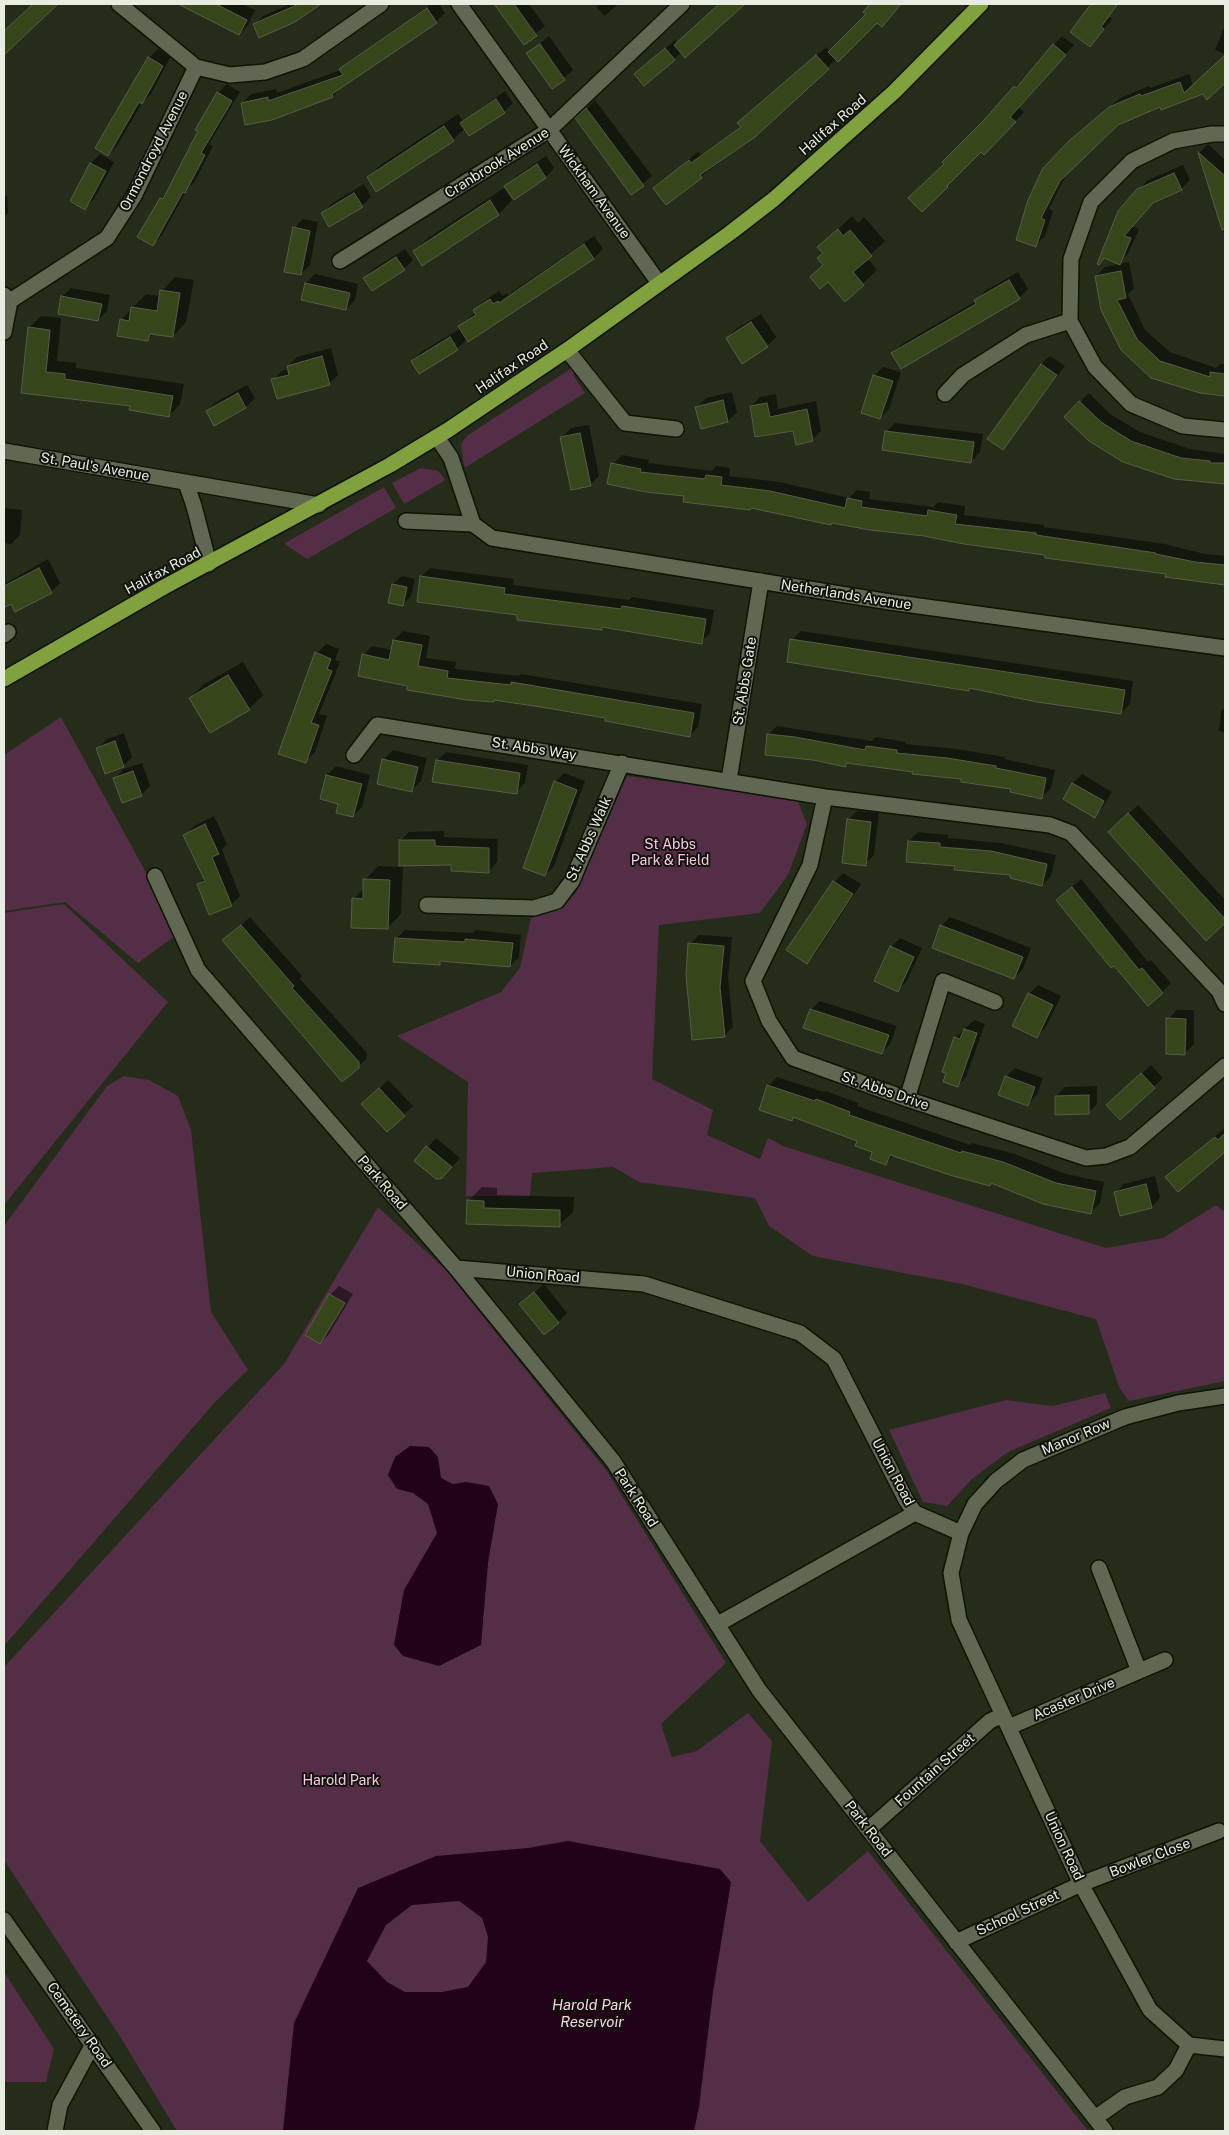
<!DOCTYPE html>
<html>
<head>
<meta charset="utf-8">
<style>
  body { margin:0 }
  #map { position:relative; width:1229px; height:2135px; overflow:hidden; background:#252c1a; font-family:"Public Sans",sans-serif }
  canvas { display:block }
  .frame { position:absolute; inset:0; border:5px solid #e8ede1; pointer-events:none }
</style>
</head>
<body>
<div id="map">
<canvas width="1229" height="2135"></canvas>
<div class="frame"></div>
</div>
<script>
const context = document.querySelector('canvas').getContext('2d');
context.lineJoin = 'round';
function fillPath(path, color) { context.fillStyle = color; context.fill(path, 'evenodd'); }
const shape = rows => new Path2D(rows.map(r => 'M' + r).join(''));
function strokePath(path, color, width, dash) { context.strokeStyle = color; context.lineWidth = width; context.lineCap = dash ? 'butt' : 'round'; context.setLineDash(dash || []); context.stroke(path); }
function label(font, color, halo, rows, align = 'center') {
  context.font = font + ' "Public Sans",sans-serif'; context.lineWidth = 4; context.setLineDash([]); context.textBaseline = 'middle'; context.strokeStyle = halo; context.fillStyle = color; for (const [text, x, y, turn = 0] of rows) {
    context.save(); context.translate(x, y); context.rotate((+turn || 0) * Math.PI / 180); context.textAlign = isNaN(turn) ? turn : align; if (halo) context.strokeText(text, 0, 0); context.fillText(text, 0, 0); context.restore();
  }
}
fillPath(shape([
  [572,368,575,378,585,393,466,467,464,466,461,444,468,435],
  [421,468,438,471,445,479,444,481,404,504,392,483],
  [384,487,396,508,307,559,286,545,285,543],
  [61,717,179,933,138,963,65,902,4,911,4,755],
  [627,776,797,799,807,824,788,875,760,913,659,925,652,1079,713,1110,707,1135,760,1159,768,1138,783,1146,1106,1248,1163,1238,1216,1205,1225,1212,1225,1381,1129,1401,1120,1389,1096,1319,962,1284,813,1256,769,1226,755,1198,639,1182,613,1167,532,1173,530,1196,466,1196,468,1082,397,1036,501,992,520,968,531,918,555,911,576,893],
  [64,904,168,1002,4,1205,4,913],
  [124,1076,149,1080,178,1096,191,1130,211,1312,248,1370,216,1401,4,1646,4,1226,107,1086],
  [378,1207,445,1269,606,1470,726,1663,661,1724,672,1757,697,1751,748,1713,772,1741,760,1841,808,1902,868,1851,1088,2131,177,2131,121,2038,4,1860,4,1667,284,1364],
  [1105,1393,1111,1408,1008,1452,972,1479,947,1506,923,1502,889,1430,1006,1400,1053,1406],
  [4,1972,54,2049,46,2082,4,2082]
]), '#532e46');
fillPath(shape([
  [410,1446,429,1447,438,1457,441,1478,453,1484,466,1482,489,1486,498,1504,488,1563,481,1645,439,1666,403,1656,394,1645,404,1590,437,1533,428,1504,413,1493,397,1489,388,1475,395,1457],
  [568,1841,720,1869,731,1882,713,1992,699,2107,694,2131,283,2131,294,2023,358,1888,436,1856,528,1848],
  [459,1901,482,1918,488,1937,486,1962,468,1987,442,1992,405,1992,387,1982,367,1961,386,1925,412,1905]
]), '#220219');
fillPath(shape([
  [181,4,242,4,255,10,248,25,239,34],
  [290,4,319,4,295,21,254,25,263,16],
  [431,4,439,4,445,13,436,22,342,87,333,96,272,118,242,103,251,94,276,89,277,93,341,70,350,61],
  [496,4,529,4,545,26,524,43],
  [600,4,618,4,605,16,596,7],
  [720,4,743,4,685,56,682,52,645,85,645,66,675,40,677,43],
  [872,4,901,4,882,25,877,21,754,136,666,203,655,188,664,180,698,152,701,155,742,126,748,114,826,47,830,51,867,14,865,12],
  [1092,4,1119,4,1109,17,1112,19,1090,46,1071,31],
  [1225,25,1225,54,1215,50],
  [549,36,573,70,552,88,528,53],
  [1062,36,1074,45,1018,107,1024,112,1008,129,981,151,945,164],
  [158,49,171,56,151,94,142,103,117,146,108,155,149,58],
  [1225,56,1225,81,1207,98,1203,93,1161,106,1117,124,1068,171,1049,209,1053,211,1045,236,1036,245,1018,240,1080,133,1120,98,1149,86,1150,88,1189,74,1193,86],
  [227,84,240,92,209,144,213,146,194,183,188,188,162,235,153,244,161,199,168,191,218,93],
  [505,91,513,103,504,112,465,128,453,140,368,177,382,164,458,114,463,121],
  [595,100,652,176,631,194,576,119],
  [1208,144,1225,160,1225,236,1199,153],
  [100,154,114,162,94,199,85,208,71,201,91,163],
  [546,156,554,168,546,177,514,198,506,186,515,177],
  [1183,165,1190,180,1181,189,1154,201,1132,226,1139,229,1128,254,1119,263,1105,257,1138,190,1148,180],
  [364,184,371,197,362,206,330,225,323,213,331,204],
  [504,188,512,200,499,214,422,264,414,251,428,238],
  [4,196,7,196,8,213,4,217],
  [852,216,858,223,864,217,885,241,867,258,877,270,845,300,824,264,824,252,819,247],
  [303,219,318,222,310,265,301,274,294,228],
  [594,236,603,249,594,258,467,339,457,349,412,361,421,352,461,328,460,326,476,312,475,310,484,301,499,291,502,296,507,293,508,295],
  [405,249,413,260,404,269,364,278,373,269],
  [1129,262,1134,288,1128,294,1145,330,1170,352,1216,368,1220,364,1225,364,1225,395,1201,392,1152,377,1096,276,1105,267],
  [1018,272,1028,289,1019,298,893,353,902,344,976,301,985,291],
  [315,274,358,284,355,300,346,309,306,283],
  [175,277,194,280,186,322,173,336,155,333,148,340,121,320,146,294,161,296,162,291],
  [71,288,110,295,107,311,98,320,62,297],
  [761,314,776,337,767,346,727,338,736,329],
  [41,316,61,318,57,361,76,363,76,368,184,384,180,404,169,416,131,405,23,392,29,328],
  [331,348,338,375,329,384,273,380,282,371,289,369,288,366,297,357],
  [1050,356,1065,366,1003,448,1041,364],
  [883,367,901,372,889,409,880,418,874,376],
  [247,385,255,398,246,407,207,411,216,402],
  [732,392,737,412,728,421,702,427,697,407,706,398],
  [1089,393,1110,414,1140,432,1190,449,1225,454,1225,483,1066,417],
  [776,394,778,409,816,401,821,431,812,440,794,429,756,436,751,406,760,397],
  [895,423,983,434,980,452,971,461,886,432],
  [589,425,599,476,590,485,562,437,571,428],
  [622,455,649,460,648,463,712,471,716,466,730,468,729,476,779,482,849,498,857,490,870,492,869,499,933,507,938,502,965,506,964,515,1044,525,1044,527,1165,544,1205,554,1225,556,1225,584,1167,576,1167,573,1046,554,871,529,686,495,613,464],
  [4,508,22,510,20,535,11,544,4,543],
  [48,559,60,583,51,592,5,606,4,584],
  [430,568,514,579,513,585,629,600,632,597,714,610,710,633,701,642,604,626,602,629,519,614,421,577],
  [402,576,415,579,411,596,402,605,393,584],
  [403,631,430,636,426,658,456,662,455,669,519,676,521,674,702,704,698,727,689,736,606,717,495,699,493,701,409,685,363,655,372,646,392,650,394,640],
  [801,631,1133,681,1130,704,1121,713,971,687,969,690,792,640],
  [326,644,339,649,335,660,340,662,319,714,327,716,315,752,306,761,317,653],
  [243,662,263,695,249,709,190,698,204,684],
  [1225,708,1225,732,1219,731,1221,711],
  [777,726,872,741,876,737,906,742,905,744,957,749,1005,757,1004,759,1055,770,1051,788,1042,797,1012,788,963,778,849,762,845,766,768,735],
  [124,733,132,757,123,766,98,748,107,739],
  [393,750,427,758,421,781,412,790,378,783,384,759],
  [446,752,528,765,525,783,516,792,437,761],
  [142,763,150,786,141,795,115,778,124,769],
  [336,766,370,775,362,807,353,816,340,803,327,775],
  [564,773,585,781,554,866,545,875,555,782],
  [1082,774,1112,792,1103,807,1094,816,1064,799,1073,783],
  [1138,805,1225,900,1225,921,1206,940,1109,832],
  [857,811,879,813,874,855,865,864,848,820],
  [214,816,227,844,222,850,240,896,231,905,198,884,205,878,185,835,194,826],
  [444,831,444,837,498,839,497,862,488,872,453,864,403,865,401,914,387,928,354,899,364,888,365,880,378,866,401,867,400,841,409,832],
  [918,832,948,835,948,838,1001,843,1056,855,1051,876,1042,885,1012,873,956,865,909,841],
  [843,873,861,884,816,953,807,962,834,882],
  [1081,879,1148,962,1151,960,1171,983,1162,992,1114,964,1057,900],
  [250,917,302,976,300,979,367,1053,367,1058,358,1067,224,940],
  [950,917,1031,948,1023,969,1014,978,941,926],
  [405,930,473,933,476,930,521,935,519,957,510,966,443,960,439,964,396,939],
  [699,935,732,937,728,977,733,1027,724,1036,690,944],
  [900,938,922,948,907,981,898,990,891,947],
  [1038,985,1061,996,1046,1027,1037,1036,1029,994],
  [820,1001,897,1026,890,1044,881,1053,811,1010],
  [1177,1010,1194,1010,1194,1044,1185,1053,1168,1019],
  [974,1020,985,1024,966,1077,957,1086,955,1038],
  [1151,1065,1163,1078,1120,1118,1117,1096],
  [1015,1068,1043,1078,1037,1095,1028,1104,1006,1077],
  [777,1077,824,1092,826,1091,858,1103,857,1106,970,1145,972,1143,1012,1153,1066,1174,1104,1182,1100,1203,1091,1212,992,1182,990,1185,894,1155,886,1163,859,1140,795,1116,791,1120,768,1086],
  [388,1080,413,1106,387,1130,363,1104],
  [1097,1086,1097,1104,1088,1113,1056,1096,1065,1087],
  [1225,1128,1225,1157,1222,1153,1167,1177],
  [436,1138,460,1158,450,1169,416,1161],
  [1155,1176,1160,1198,1151,1207,1115,1193,1124,1184],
  [482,1187,497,1188,497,1195,574,1197,573,1212,559,1225,467,1222,468,1201],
  [544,1284,567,1313,558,1322,521,1304],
  [339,1286,353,1294,329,1334,320,1343,330,1295]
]), '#0007');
const building = shape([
  [33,4,58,4,4,55,4,31,33,4],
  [178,4,216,4,247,20,239,35,178,4],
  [299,4,321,4,295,22,259,38,253,24,299,4],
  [494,4,514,4,537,36,524,45,494,4],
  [719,4,745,4,685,58,674,45,719,4],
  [870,4,901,4,882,27,877,23,838,62,828,52,866,14,863,12,870,4],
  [1091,4,1118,4,1101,27,1104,29,1090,47,1070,32,1091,4],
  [427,8,437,23,332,94,333,97,272,120,245,125,241,103,268,97,268,101,343,75,339,69,427,8],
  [540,44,565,80,552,89,526,53,540,44],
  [1053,44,1066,55,1010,117,1016,122,984,155,981,152,947,186,948,187,922,212,908,198,944,164,942,162,984,120,1014,86,1016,88,1053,44],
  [665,48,675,60,644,86,634,74,665,48],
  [816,55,829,69,755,137,700,175,702,178,666,205,653,188,689,160,691,163,741,127,737,123,816,55],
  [1225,55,1225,83,1207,100,1203,94,1161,110,1160,107,1118,125,1060,181,1041,218,1045,220,1036,247,1016,240,1028,200,1043,168,1069,141,1109,107,1140,94,1141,96,1180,82,1184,93,1225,55],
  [148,57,163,66,142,104,139,102,108,156,95,148,148,57],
  [217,92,232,101,201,153,205,155,185,193,183,192,153,246,137,237,160,198,163,199,198,131,195,130,217,92],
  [496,99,505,113,469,136,460,123,496,99],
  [586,108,644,186,631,195,575,118,586,108],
  [444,126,454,141,376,192,367,177,444,126],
  [1198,152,1225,176,1225,229,1222,230,1198,152],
  [90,163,106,171,85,210,70,201,90,163],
  [537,164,546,178,514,200,504,186,537,164],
  [1174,173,1182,190,1153,203,1124,236,1131,238,1120,265,1104,258,1099,265,1097,264,1118,211,1137,189,1174,173],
  [354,193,363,207,329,227,321,213,354,193],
  [490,200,499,215,422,266,413,251,490,200],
  [293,227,310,231,301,275,284,272,293,227],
  [838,229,843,236,850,230,872,256,853,272,864,285,845,302,828,282,820,289,810,277,823,265,817,258,823,253,817,247,838,229],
  [584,244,594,259,468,342,458,326,476,315,473,310,490,299,493,304,498,301,499,303,584,244],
  [396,257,405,270,372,291,363,278,396,257],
  [1121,271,1126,298,1117,300,1137,339,1160,361,1210,377,1210,372,1225,374,1225,396,1200,393,1151,378,1121,350,1101,310,1095,276,1121,271],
  [1009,280,1020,299,901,369,891,353,976,304,974,300,1009,280],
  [305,283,350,293,346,310,301,300,305,283],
  [160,290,180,293,173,337,150,334,148,341,117,336,120,319,129,321,131,307,157,311,160,290],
  [61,296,102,304,98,321,58,314,61,296],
  [751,322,768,347,742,364,726,338,751,322],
  [28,327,50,330,46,372,65,374,65,379,173,396,169,417,129,410,130,406,21,393,28,327],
  [450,337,458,350,419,374,411,361,450,337],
  [322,356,330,385,277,399,271,379,289,375,287,366,322,356],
  [1041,364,1057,375,1003,450,987,439,1041,364],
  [873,375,893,381,880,419,861,413,873,375],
  [238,393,246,408,214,426,206,411,238,393],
  [723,400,728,422,701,429,695,407,723,400],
  [1079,401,1101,422,1131,441,1181,458,1210,461,1210,463,1225,463,1225,484,1174,479,1123,462,1089,441,1064,417,1079,401],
  [767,403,770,417,807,409,813,441,796,445,793,431,755,437,750,406,767,403],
  [885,431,974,442,971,463,882,450,885,431],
  [580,433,591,486,571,490,560,437,580,433],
  [611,463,641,469,640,472,705,479,706,475,722,477,721,485,770,491,845,508,847,498,862,501,861,507,927,516,928,510,957,515,955,524,1036,533,1036,535,1156,553,1156,554,1195,562,1225,565,1225,585,1165,577,1166,574,1045,558,1045,555,964,544,924,536,870,530,832,523,831,525,751,508,750,510,683,502,684,496,646,492,607,484,611,463],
  [39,568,52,593,15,612,11,604,4,608,4,586,39,568],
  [420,576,505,588,504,594,621,609,622,606,706,619,702,644,602,627,602,630,517,620,517,615,417,602,420,576],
  [392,584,407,587,403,606,388,603,392,584],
  [790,639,1125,690,1121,714,1037,702,969,688,969,691,787,662,790,639],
  [393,640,422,645,418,666,448,671,447,678,511,685,511,682,694,713,690,737,605,721,605,718,541,707,494,700,494,702,467,700,407,690,407,686,358,676,362,654,389,660,393,640],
  [315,652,331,659,327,669,332,671,311,723,319,725,306,763,278,754,315,652],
  [228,675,250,710,210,733,189,698,228,675],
  [767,734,795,737,865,750,866,746,897,750,897,753,947,758,996,766,996,768,1046,778,1042,799,1010,792,1011,789,961,782,961,779,912,774,913,772,846,763,846,767,813,760,765,755,767,734],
  [115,741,124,767,105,774,96,748,115,741],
  [382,759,418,767,412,792,377,784,382,759],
  [436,760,520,773,517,794,432,782,436,760],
  [133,771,142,796,122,803,113,778,133,771],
  [326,775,362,784,353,817,336,813,338,804,320,799,326,775],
  [554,781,577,790,545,876,523,868,554,781],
  [1072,783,1104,801,1095,818,1063,799,1072,783],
  [1128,813,1225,919,1225,923,1206,941,1108,832,1128,813],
  [847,819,871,822,866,866,842,863,847,819],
  [205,824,219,854,212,857,232,906,209,915,197,884,205,881,183,835,205,824],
  [399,840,435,840,435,846,489,848,489,873,451,871,451,865,399,866,399,840],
  [908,841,940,843,940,847,991,851,1047,864,1042,886,1010,878,1010,875,954,870,955,866,906,862,908,841],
  [363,879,390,880,388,929,351,928,352,898,363,899,363,879],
  [833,881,853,894,807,964,786,950,833,881],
  [1072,887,1139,970,1142,968,1163,993,1148,1006,1114,966,1111,968,1056,900,1072,887],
  [241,925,294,986,292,988,359,1062,359,1068,342,1082,222,940,241,925],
  [940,925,1023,957,1014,979,932,948,940,925],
  [395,938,465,942,465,939,513,943,510,967,440,961,440,965,393,962,395,938],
  [688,943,724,946,720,987,725,1037,692,1040,686,975,688,943],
  [890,946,914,957,898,992,874,981,890,946],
  [1028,993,1053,1005,1037,1038,1012,1026,1028,993],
  [810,1009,889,1035,882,1054,803,1028,810,1009],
  [1166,1018,1186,1019,1185,1055,1166,1054,1166,1018],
  [964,1029,977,1033,958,1087,943,1082,946,1073,942,1072,954,1037,960,1039,964,1029],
  [1141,1073,1155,1088,1120,1120,1106,1105,1141,1073],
  [1005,1076,1035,1087,1028,1106,998,1095,1005,1076],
  [767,1085,815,1101,816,1099,850,1112,849,1115,961,1153,962,1151,1003,1162,1056,1183,1096,1191,1091,1214,1043,1204,991,1183,990,1186,953,1176,890,1155,886,1165,870,1159,872,1152,855,1146,857,1141,793,1117,792,1121,759,1110,767,1085],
  [379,1088,405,1116,387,1132,361,1104,379,1088],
  [1089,1095,1089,1114,1055,1115,1055,1096,1089,1095],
  [1225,1133,1225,1152,1178,1192,1165,1177,1215,1137,1218,1140,1225,1133],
  [426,1146,452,1167,441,1179,436,1179,414,1161,426,1146],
  [1146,1184,1152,1208,1120,1216,1114,1192,1146,1184],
  [467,1200,484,1201,484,1208,560,1210,560,1227,466,1224,467,1200],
  [534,1292,559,1323,544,1335,519,1304,534,1292],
  [329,1294,345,1303,320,1344,305,1335,329,1294]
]);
fillPath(building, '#37451b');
strokePath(building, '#555d48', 1);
const street = shape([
  [119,4,196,67,230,75,265,72,303,59,381,4],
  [459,4,659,283],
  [1225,134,1212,134,1173,141,1132,161,1091,202,1071,259,1070,321,1095,367,1131,404,1183,426,1225,430],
  [340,261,549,130,682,4],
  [4,295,10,301,4,332],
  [10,301,107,238,134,196,196,67],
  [567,350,625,423,676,429],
  [945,394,963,375,1026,335,1070,321],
  [437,437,451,458,473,524],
  [4,451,319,505],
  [186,483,194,506,209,564],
  [406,521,473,524,492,538,890,602,1225,648],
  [4,635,8,632],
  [354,755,377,725,825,797,1050,825,1071,833,1219,991,1225,1004],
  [729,780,761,581],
  [825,797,810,865,753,981,769,1021,793,1058,907,1099,1086,1158,1106,1156,1130,1147,1225,1066],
  [155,876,198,970,456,1268,613,1461,759,1690,1105,2131],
  [427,905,534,908,557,901,572,881,622,763],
  [907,1099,943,981,995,1002],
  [456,1268,644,1284,800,1333,834,1359,906,1500,915,1513,961,1533],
  [1099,1568,1139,1671],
  [718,1624,915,1513],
  [1009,1727,1165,1660],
  [869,1829,990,1721,1003,1715],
  [4,1920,153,2131],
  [956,1942,1081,1884,1219,1831],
  [1189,2045,1150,2010,1081,1884,959,1620,951,1573,961,1533,975,1504,996,1481,1023,1460,1125,1417,1178,1403,1225,1396],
  [1189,2045,1225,2049],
  [1095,2118,1125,2097,1158,2087,1176,2070,1189,2045],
  [55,2131,60,2105,93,2044]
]);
const highway = shape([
  [4,679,164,587,390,465,448,430,567,350,730,233,774,199,894,92,981,4]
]);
strokePath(street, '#0e1404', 18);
strokePath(highway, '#0e1404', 18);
strokePath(street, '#606853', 15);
strokePath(highway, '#81a13e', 15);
label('14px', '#e8ede1', '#10130b', [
  ["Halifax Road",833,125,-41],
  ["Ormondroyd Avenue",154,151,-63],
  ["Cranbrook Avenue",497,163,-32],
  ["Wickham Avenue",594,192,54],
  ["Halifax Road",512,367,-34],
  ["St. Paul's Avenue",95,467,10],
  ["Halifax Road",163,571,-28],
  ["Netherlands Avenue",846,595,9],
  ["St. Abbs Gate",745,681,-81],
  ["St. Abbs Way",534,749,9],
  ["St. Abbs Walk",589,839,-66],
  ["St. Abbs Drive",885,1091,19],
  ["Park Road",382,1183,49],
  ["Union Road",543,1275,5],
  ["Manor Row",1076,1437,-23],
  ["Union Road",893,1472,62],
  ["Park Road",636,1498,57],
  ["Acaster Drive",1074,1699,-23],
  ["Fountain Street",935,1770,-42],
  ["Park Road",868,1829,52],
  ["Union Road",1064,1846,65],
  ["Bowler Close",1150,1858,-21],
  ["School Street",1018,1913,-25],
  ["Cemetery Road",79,2025,55]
]);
label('14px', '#fec5e7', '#10130b', [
  ["St Abbs",670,845],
  ["Park & Field",670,861],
  ["Harold Park",341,1781]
]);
label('italic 15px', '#fbd0ea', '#10130b', [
  ["Harold Park",592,2005],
  ["Reservoir",592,2022]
]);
</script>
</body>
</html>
